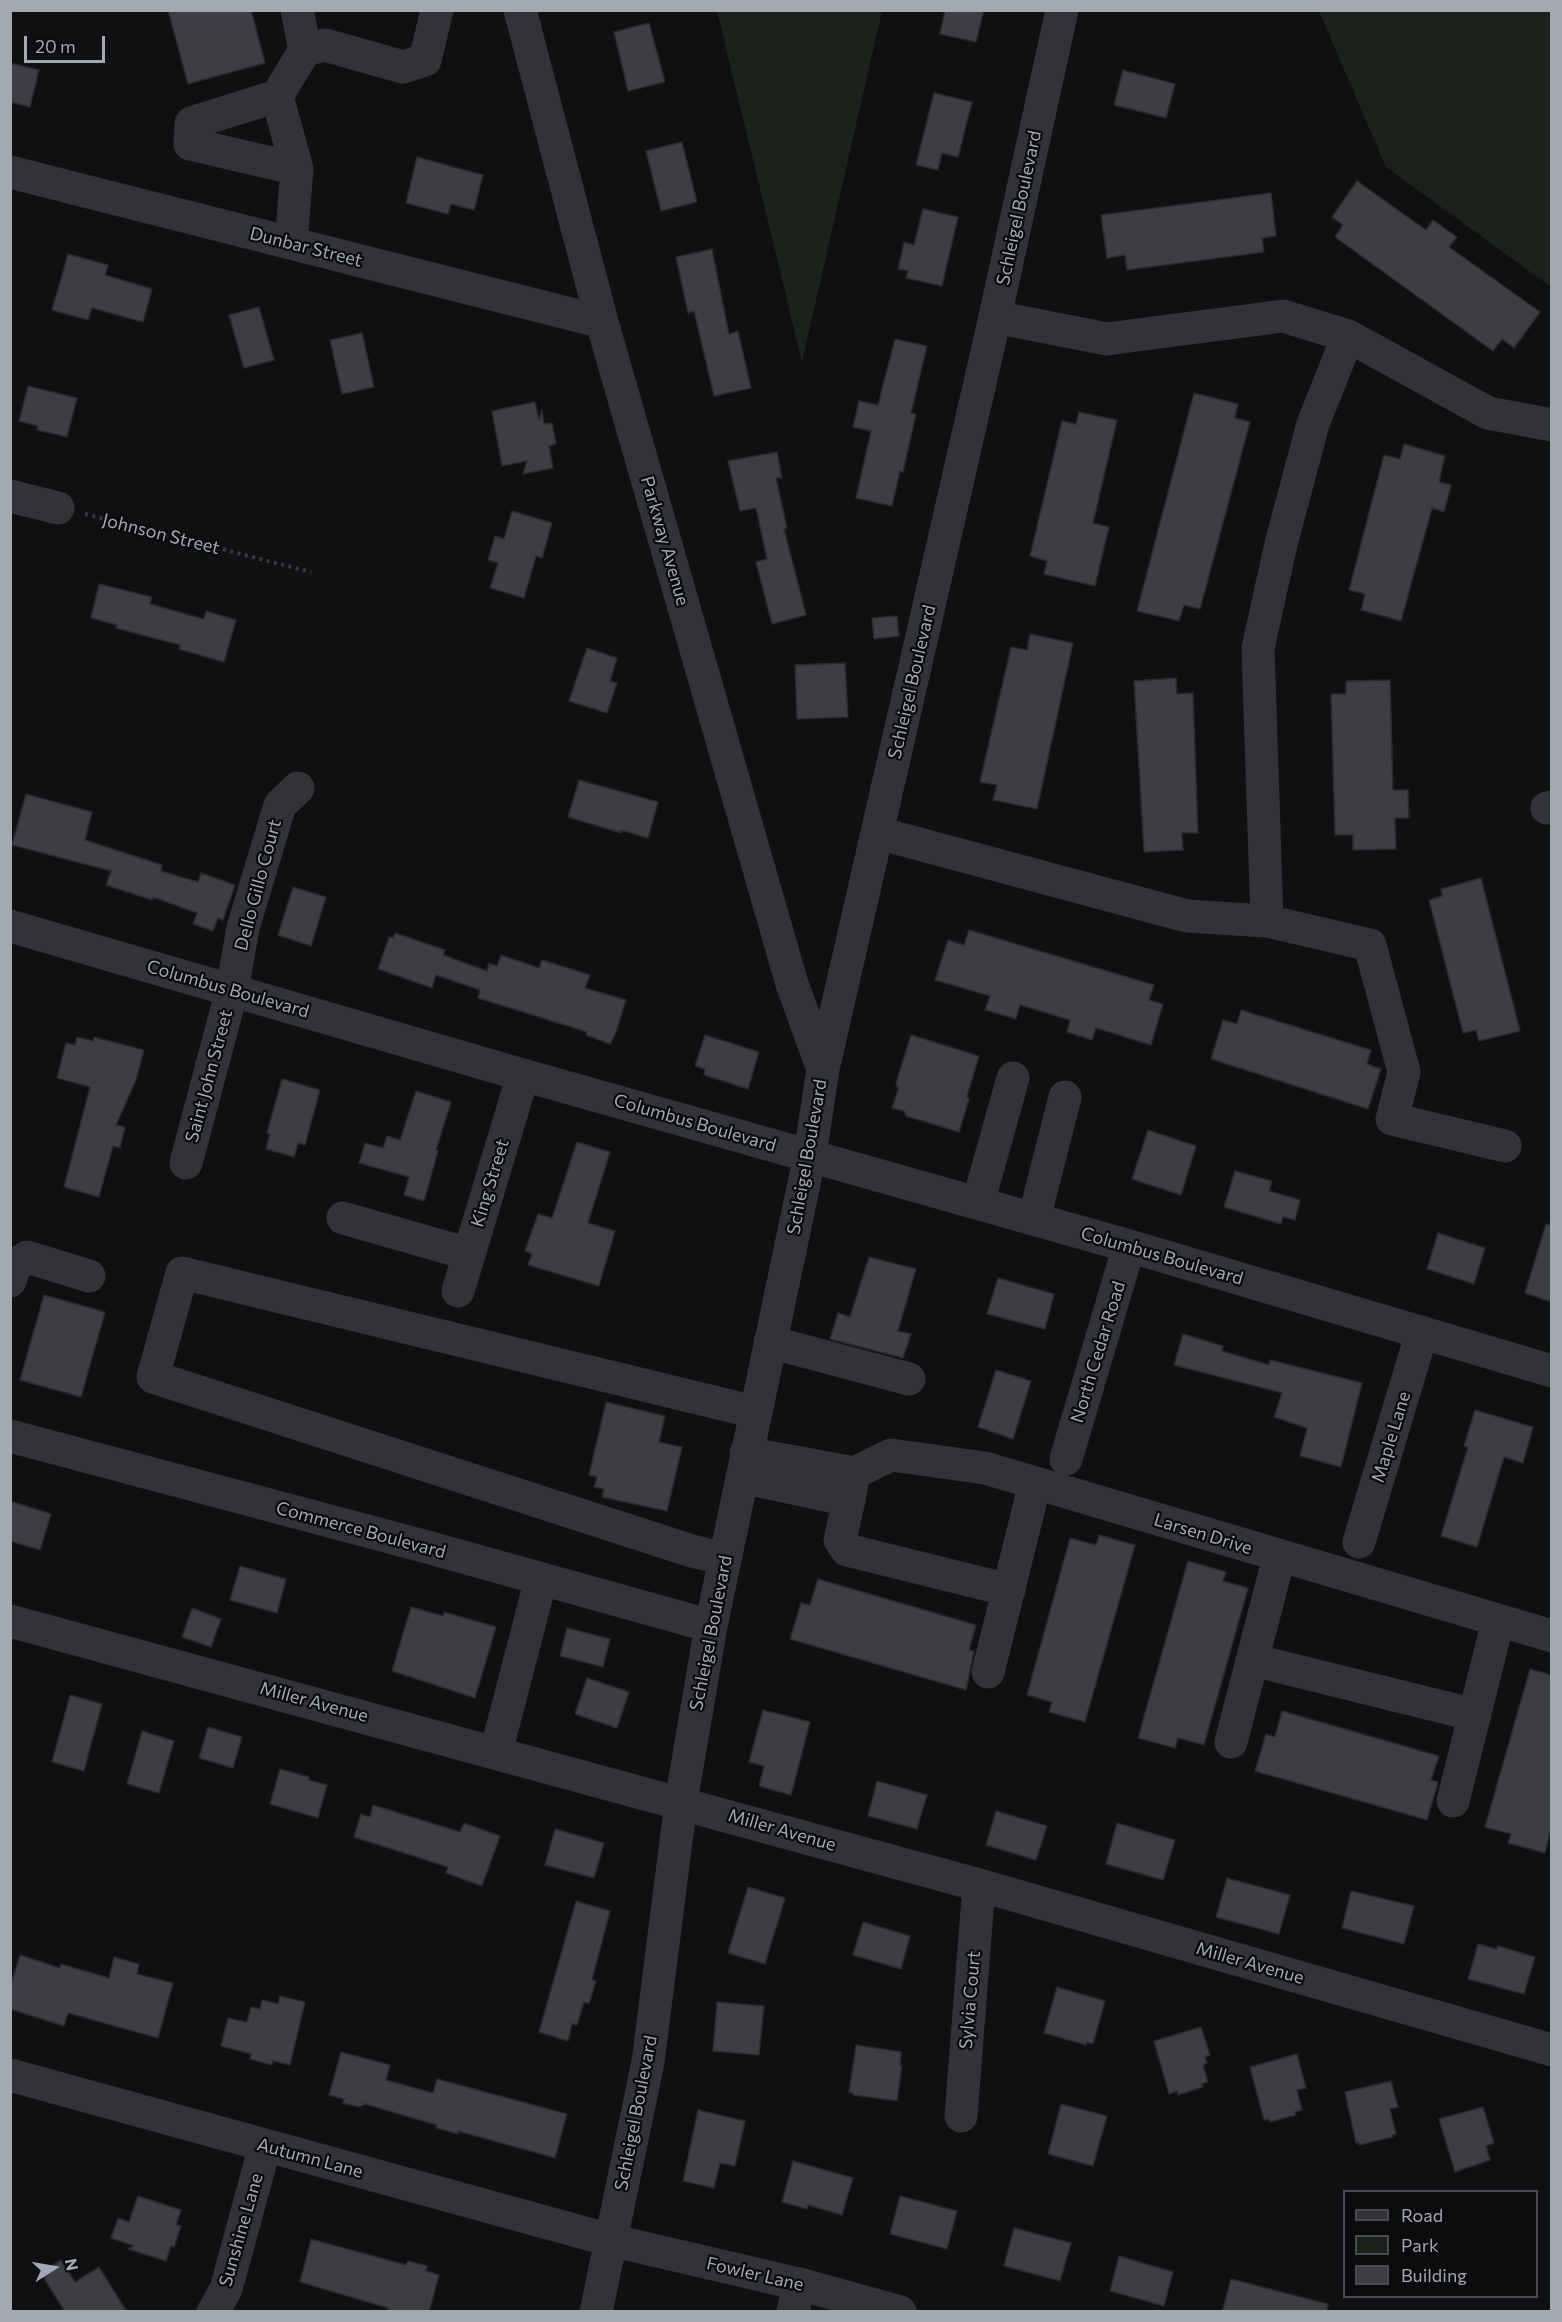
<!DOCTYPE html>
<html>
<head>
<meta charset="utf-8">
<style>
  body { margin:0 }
  #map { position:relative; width:1562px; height:2322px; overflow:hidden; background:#101012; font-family:Commissioner,sans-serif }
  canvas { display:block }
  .frame { position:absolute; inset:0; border:12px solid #a1a9b3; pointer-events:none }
  .legend { position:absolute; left:1343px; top:2190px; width:195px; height:108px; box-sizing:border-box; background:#0b0b0d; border:2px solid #474a4f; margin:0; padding:8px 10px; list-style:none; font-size:18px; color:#a1a9b3 }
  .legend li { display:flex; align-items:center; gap:12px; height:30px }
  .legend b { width:30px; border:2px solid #474a4f }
  .north { position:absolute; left:24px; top:2238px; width:60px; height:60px; -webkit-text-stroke:4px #0b0b0d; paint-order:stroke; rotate:79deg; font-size:16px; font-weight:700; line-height:24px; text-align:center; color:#a1a9b3 }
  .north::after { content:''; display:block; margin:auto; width:21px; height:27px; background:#a1a9b3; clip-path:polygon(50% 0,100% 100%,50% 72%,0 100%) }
  .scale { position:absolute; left:24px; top:36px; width:81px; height:27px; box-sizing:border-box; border:3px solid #a1a9b3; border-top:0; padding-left:8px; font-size:18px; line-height:21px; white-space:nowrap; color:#a1a9b3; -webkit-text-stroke:4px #0b0b0d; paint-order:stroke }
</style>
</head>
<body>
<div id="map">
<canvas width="1562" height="2322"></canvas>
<div class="frame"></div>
<ul class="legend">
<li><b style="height:8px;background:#313337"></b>Road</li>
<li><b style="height:16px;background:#1a221b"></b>Park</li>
<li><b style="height:16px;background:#3c3e42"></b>Building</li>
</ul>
<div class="north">N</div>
<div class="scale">20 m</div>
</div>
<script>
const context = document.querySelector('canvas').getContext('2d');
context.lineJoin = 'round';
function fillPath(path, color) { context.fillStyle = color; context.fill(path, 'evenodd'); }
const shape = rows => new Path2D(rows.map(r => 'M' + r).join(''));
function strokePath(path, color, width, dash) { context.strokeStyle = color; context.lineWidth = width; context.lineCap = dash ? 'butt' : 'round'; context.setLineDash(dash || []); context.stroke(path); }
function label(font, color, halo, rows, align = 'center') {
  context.font = font + ' Commissioner,sans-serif'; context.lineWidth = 4.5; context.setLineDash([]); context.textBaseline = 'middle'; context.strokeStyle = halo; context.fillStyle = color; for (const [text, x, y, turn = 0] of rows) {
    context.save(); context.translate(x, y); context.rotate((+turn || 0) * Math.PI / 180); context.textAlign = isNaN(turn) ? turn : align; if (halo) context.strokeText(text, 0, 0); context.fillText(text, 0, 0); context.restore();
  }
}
fillPath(shape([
  [717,11,882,11,802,362],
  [1319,11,1551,11,1551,287,1386,167]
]), '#1a221b');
const building = shape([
  [168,10,251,10,265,63,188,84,168,10],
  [945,10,984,10,976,42,940,34,945,10],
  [649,23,665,82,628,91,614,32,649,23],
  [10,63,39,70,30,107,10,102,10,63],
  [1123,70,1175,84,1166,118,1114,105,1123,70],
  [934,93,972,102,958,157,942,153,938,170,916,165,934,93],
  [682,142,697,202,661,211,646,151,682,142],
  [417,157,483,175,474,210,451,204,448,214,406,203,417,157],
  [1357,181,1426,230,1433,220,1457,237,1449,247,1540,312,1514,348,1502,339,1493,351,1335,237,1343,225,1332,217,1357,181],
  [1271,193,1276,236,1262,238,1264,252,1127,270,1125,255,1107,258,1101,215,1271,193],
  [923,209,958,217,942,286,906,278,908,271,898,269,904,242,914,245,923,209],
  [712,249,729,334,738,331,751,388,714,396,694,311,688,313,676,257,712,249],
  [68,254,108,265,105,275,152,289,143,322,92,308,88,320,52,310,68,254],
  [259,307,274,360,244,368,229,315,259,307],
  [362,333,374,387,342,394,330,340,362,333],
  [895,339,927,346,911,413,916,414,903,472,900,471,892,506,856,498,871,431,853,427,859,401,878,405,895,339],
  [28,386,77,398,67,437,37,430,38,426,19,421,28,386],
  [1194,393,1238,404,1235,418,1250,422,1200,609,1184,605,1179,621,1137,611,1194,393],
  [535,402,539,420,542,410,544,424,552,423,556,444,549,446,553,468,523,474,527,461,502,466,492,411,535,402],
  [1079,412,1117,420,1093,523,1109,527,1095,586,1044,574,1047,561,1030,556,1062,421,1076,424,1079,412],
  [1404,444,1445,456,1439,482,1451,485,1444,512,1432,508,1401,621,1361,610,1365,594,1349,590,1384,455,1400,459,1404,444],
  [777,452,782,478,776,478,787,528,784,529,806,615,772,624,756,562,767,559,756,508,740,511,728,461,777,452],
  [512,511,552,523,542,558,536,556,524,598,490,588,498,563,488,560,495,536,504,539,512,511],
  [99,584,152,597,150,604,204,619,206,611,236,620,224,662,179,649,180,645,116,628,117,625,91,618,99,584],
  [897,616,899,636,874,639,872,618,897,616],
  [1030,634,1073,643,1037,809,993,800,997,785,980,782,1011,647,1027,650,1030,634],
  [587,648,617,658,610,681,617,683,607,713,569,701,587,648],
  [845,663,848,717,797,719,795,665,845,663],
  [1176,678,1177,694,1193,693,1198,833,1182,833,1183,850,1144,852,1134,681,1176,678],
  [1390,680,1393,790,1408,790,1409,818,1395,818,1396,849,1353,850,1353,835,1335,835,1331,694,1346,694,1346,681,1390,680],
  [579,780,658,802,648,838,621,830,621,833,568,817,579,780],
  [26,794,92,812,85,840,162,865,161,871,198,882,201,873,235,885,223,920,218,918,213,931,193,924,197,913,153,897,152,900,106,885,111,871,12,845,26,794],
  [1481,878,1520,1031,1479,1041,1476,1030,1463,1033,1429,900,1442,896,1441,889,1481,878],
  [293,887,326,897,311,946,278,935,293,887],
  [969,930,1154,985,1149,1000,1163,1004,1151,1045,1096,1028,1092,1040,1067,1032,1070,1020,1020,1005,1016,1019,985,1010,990,996,935,980,948,940,964,945,969,930],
  [395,933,445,950,443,955,487,971,489,963,497,966,501,955,539,968,542,960,590,975,585,988,626,1000,615,1035,610,1044,586,1035,587,1032,478,998,480,990,436,975,432,988,378,969,389,937,393,938,395,933],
  [1241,1010,1371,1050,1367,1064,1381,1069,1368,1109,1211,1059,1223,1020,1237,1024,1241,1010],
  [705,1035,759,1052,748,1089,704,1075,705,1069,695,1066,705,1035],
  [911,1035,979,1056,967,1096,969,1099,959,1132,906,1116,904,1111,892,1108,898,1090,896,1083,911,1035],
  [77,1037,93,1041,94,1037,144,1050,136,1080,116,1125,125,1127,120,1148,113,1146,99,1197,64,1187,90,1087,57,1078,66,1043,75,1045,77,1037],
  [282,1079,320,1090,305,1145,298,1143,294,1157,266,1149,270,1134,267,1133,282,1079],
  [416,1091,451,1102,436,1150,438,1151,424,1201,404,1195,409,1177,359,1163,365,1143,383,1148,387,1136,400,1140,416,1091],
  [1148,1130,1196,1146,1181,1195,1132,1179,1148,1130],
  [577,1142,610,1152,588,1223,615,1231,599,1286,528,1265,532,1254,525,1251,538,1214,552,1218,577,1142],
  [1235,1171,1272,1181,1269,1191,1300,1200,1295,1220,1283,1217,1281,1224,1224,1207,1235,1171],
  [1546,1224,1551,1225,1551,1302,1525,1293,1546,1224],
  [1438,1233,1485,1248,1474,1284,1427,1269,1438,1233],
  [869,1257,916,1269,898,1331,911,1334,903,1358,830,1339,838,1313,850,1317,869,1257],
  [998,1278,1054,1294,1045,1329,987,1314,998,1278],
  [44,1295,105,1312,81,1397,20,1380,44,1295],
  [1183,1334,1223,1346,1222,1351,1269,1365,1270,1360,1362,1383,1341,1467,1300,1456,1307,1428,1274,1417,1282,1393,1174,1365,1183,1334],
  [996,1370,1031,1381,1013,1439,978,1427,996,1370],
  [606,1402,665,1416,659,1442,682,1447,667,1511,602,1497,604,1489,594,1487,597,1477,589,1475,606,1402],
  [1475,1410,1533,1427,1523,1463,1504,1457,1477,1547,1441,1536,1468,1447,1464,1446,1475,1410],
  [10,1501,51,1514,40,1550,10,1541,10,1501],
  [1099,1535,1135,1545,1085,1722,1049,1712,1052,1702,1027,1695,1070,1538,1096,1545,1099,1535],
  [1188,1561,1226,1572,1223,1581,1248,1588,1204,1745,1178,1738,1175,1748,1138,1738,1188,1561],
  [240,1566,286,1579,277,1613,230,1600,240,1566],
  [818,1579,976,1625,969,1650,974,1651,966,1690,790,1639,801,1603,810,1605,818,1579],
  [411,1607,443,1616,444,1612,496,1627,475,1698,392,1671,411,1607],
  [192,1608,221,1619,211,1647,182,1637,192,1608],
  [567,1628,610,1639,603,1667,560,1656,567,1628],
  [1530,1669,1551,1675,1551,1828,1545,1853,1508,1843,1511,1834,1485,1827,1530,1669],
  [587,1678,629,1692,617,1728,575,1714,587,1678],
  [70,1695,102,1704,84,1771,52,1762,70,1695],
  [763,1710,810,1722,791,1795,759,1786,764,1766,749,1762,763,1710],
  [1282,1711,1439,1756,1431,1780,1438,1782,1427,1820,1255,1771,1266,1734,1275,1737,1282,1711],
  [208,1727,242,1737,233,1768,199,1758,208,1727],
  [142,1731,174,1741,159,1793,127,1784,142,1731],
  [280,1769,309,1777,309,1780,327,1785,318,1818,270,1804,280,1769],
  [877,1781,927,1795,917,1829,868,1816,877,1781],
  [373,1805,460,1832,464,1823,500,1836,482,1886,446,1873,448,1867,354,1837,361,1814,370,1817,373,1805],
  [996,1811,1047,1826,1036,1860,986,1845,996,1811],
  [1117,1823,1175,1840,1163,1880,1106,1864,1117,1823],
  [555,1829,604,1843,594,1878,545,1865,555,1829],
  [1227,1878,1290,1895,1279,1934,1216,1917,1227,1878],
  [748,1887,785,1898,765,1964,728,1953,748,1887],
  [1351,1891,1414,1906,1404,1944,1342,1928,1351,1891],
  [576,1901,610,1911,592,1980,596,1981,589,2004,584,2002,577,2025,572,2024,568,2041,539,2032,576,1901],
  [863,1922,910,1936,901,1969,853,1955,863,1922],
  [1478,1944,1497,1949,1498,1946,1535,1957,1524,1994,1468,1979,1478,1944],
  [20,1955,60,1968,61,1964,109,1978,114,1957,139,1964,137,1974,173,1983,158,2038,68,2013,64,2026,10,2009,10,1987,20,1955],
  [1057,1987,1105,2001,1093,2044,1087,2042,1086,2045,1044,2033,1057,1987],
  [280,1996,305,2002,290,2065,273,2061,272,2065,250,2059,251,2054,221,2046,228,2018,247,2022,251,2007,260,2009,262,2000,278,2004,280,1996],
  [717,2002,764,2006,759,2055,713,2051,717,2002],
  [1201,2027,1210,2055,1205,2057,1207,2063,1203,2065,1208,2082,1202,2084,1203,2087,1178,2095,1177,2091,1169,2094,1154,2041,1201,2027],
  [856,2045,901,2052,900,2065,902,2065,897,2101,853,2095,853,2093,849,2092,856,2045],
  [341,2052,390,2065,386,2080,433,2093,437,2079,567,2114,555,2158,458,2131,458,2134,436,2128,437,2125,365,2104,359,2107,343,2103,344,2099,329,2095,341,2052],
  [1297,2054,1306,2088,1297,2090,1302,2110,1295,2112,1296,2115,1270,2122,1269,2119,1264,2120,1250,2067,1297,2054],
  [1391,2081,1398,2107,1390,2109,1396,2134,1392,2135,1393,2137,1359,2145,1359,2142,1356,2143,1345,2092,1391,2081],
  [1061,2104,1107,2116,1093,2166,1048,2154,1061,2104],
  [1483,2107,1494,2143,1486,2146,1490,2160,1455,2172,1439,2119,1483,2107],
  [698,2110,745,2121,735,2166,720,2163,714,2188,683,2181,698,2110],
  [793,2161,853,2178,842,2215,808,2205,807,2209,782,2202,793,2161],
  [138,2196,181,2210,176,2225,181,2226,174,2247,171,2246,166,2261,128,2249,134,2246,111,2238,118,2218,129,2222,138,2196],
  [900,2196,957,2211,947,2249,890,2234,900,2196],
  [1014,2228,1071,2243,1060,2281,1004,2266,1014,2228],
  [311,2239,406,2265,408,2261,427,2266,426,2271,439,2275,429,2312,387,2312,388,2308,300,2282,311,2239],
  [1119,2256,1173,2272,1164,2306,1110,2291,1119,2256],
  [61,2260,75,2282,99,2267,127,2312,65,2312,41,2273,61,2260],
  [1231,2279,1328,2304,1327,2312,1222,2312,1231,2279]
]);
fillPath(building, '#3c3e42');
strokePath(building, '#2a2a2e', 1.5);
strokePath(shape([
  [85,514,311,572]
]), '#373a3e', 4, [3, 4.5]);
strokePath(shape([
  [297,10,305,50],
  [520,10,602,322,792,984,823,1069],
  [277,96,191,123,190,144,297,169],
  [10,172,602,322],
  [291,243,297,169,277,96,305,50,325,45,403,67,425,60,437,10],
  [995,317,1107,339,1283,316,1348,336,1488,413,1552,425],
  [10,496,58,508],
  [1547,808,1552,807],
  [878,833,1187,916,1267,921,1370,945,1404,1072,1392,1119,1505,1146],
  [1267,921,1258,648,1281,544,1313,424,1348,336],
  [10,926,523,1075,1129,1246,1552,1371],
  [186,1163,232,990,243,928,280,805,298,788],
  [978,1203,1013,1078],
  [343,1218,469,1254],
  [1034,1219,1065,1097],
  [10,1281,15,1266,27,1257,89,1276],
  [458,1291,523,1075],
  [770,1342,909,1379],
  [10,1436,427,1547,711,1626],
  [746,1453,854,1473,891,1455,985,1468,1552,1636],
  [1066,1459,1129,1246],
  [742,1477,849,1500,853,1478],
  [849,1500,840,1540,847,1550,1009,1590],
  [1359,1542,1422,1332],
  [725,1559,692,1551,153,1377,182,1273,755,1412],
  [10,1621,979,1885,1552,2050],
  [1253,1660,1475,1715],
  [988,1672,1035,1483],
  [1231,1742,1279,1557],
  [496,1752,541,1579],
  [1453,1801,1498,1621],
  [10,2075,610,2240,799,2284,900,2312],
  [961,2116,979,1885],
  [213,2312,226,2289,265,2146],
  [596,2312,648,2062,681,1802,711,1626,810,1155,823,1069,995,317,1062,10],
  [793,2312,799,2284]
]), '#313337', 33);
label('18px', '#a1a9b3', '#0b0b0d', [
  ["Schleigel Boulevard",1019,208,-78],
  ["Dunbar Street",306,247,14],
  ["Johnson Street",161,534,14],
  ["Parkway Avenue",665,541,74],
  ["Schleigel Boulevard",912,682,-77],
  ["Dello Gillo Court",258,885,-75],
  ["Columbus Boulevard",228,989,16],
  ["Saint John Street",209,1076,-75],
  ["Columbus Boulevard",695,1123,16],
  ["Schleigel Boulevard",807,1157,-80],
  ["King Street",490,1183,-73],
  ["Columbus Boulevard",1162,1256,16],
  ["North Cedar Road",1098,1352,-73],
  ["Maple Lane",1391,1437,-73],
  ["Commerce Boulevard",361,1530,15],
  ["Larsen Drive",1203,1534,17],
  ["Schleigel Boulevard",711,1633,-79],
  ["Miller Avenue",314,1702,15],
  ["Miller Avenue",782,1830,16],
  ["Miller Avenue",1250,1963,16],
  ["Sylvia Court",970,2000,-85],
  ["Schleigel Boulevard",636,2113,-79],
  ["Autumn Lane",310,2158,15],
  ["Sunshine Lane",241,2230,-74],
  ["Fowler Lane",755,2274,13]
]);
</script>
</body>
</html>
